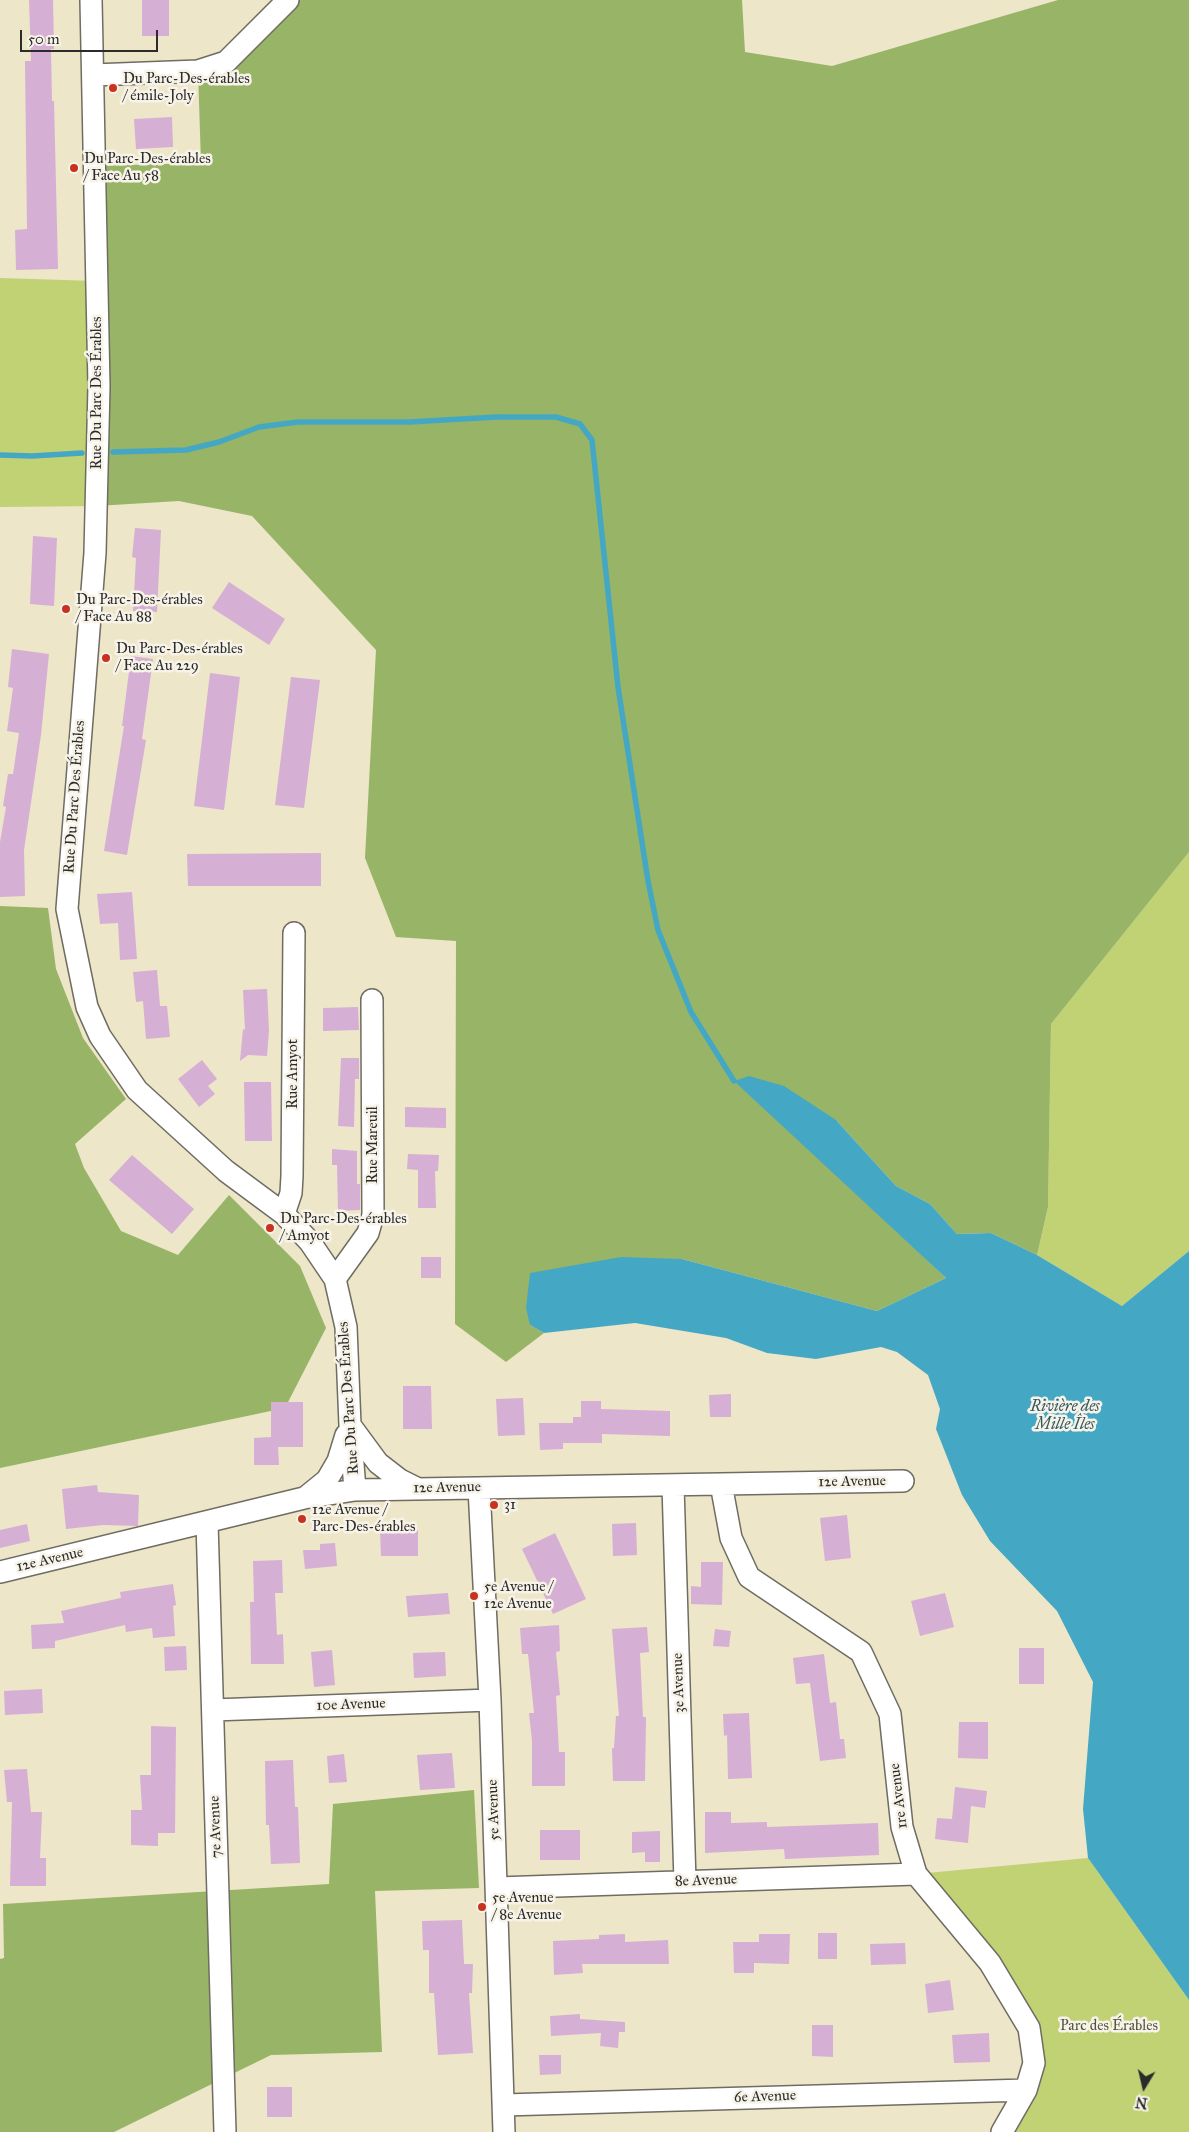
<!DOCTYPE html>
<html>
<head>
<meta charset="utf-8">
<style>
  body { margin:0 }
  #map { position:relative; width:1189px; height:2132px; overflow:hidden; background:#ede6c8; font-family:"IM FELL Great Primer",serif }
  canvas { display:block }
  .north { position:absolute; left:1119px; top:2062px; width:50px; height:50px; -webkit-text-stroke:4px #f7f3e8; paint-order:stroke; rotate:189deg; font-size:14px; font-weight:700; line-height:20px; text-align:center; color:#2b2b2b }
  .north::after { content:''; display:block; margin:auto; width:18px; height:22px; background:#2b2b2b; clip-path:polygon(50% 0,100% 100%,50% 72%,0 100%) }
  .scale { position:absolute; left:20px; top:30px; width:138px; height:22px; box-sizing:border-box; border:2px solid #2b2b2b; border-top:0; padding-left:6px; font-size:15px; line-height:18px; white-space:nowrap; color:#2b2b2b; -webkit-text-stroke:4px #f7f3e8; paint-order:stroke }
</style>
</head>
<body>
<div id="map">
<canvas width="1189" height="2132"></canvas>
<div class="north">N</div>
<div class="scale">50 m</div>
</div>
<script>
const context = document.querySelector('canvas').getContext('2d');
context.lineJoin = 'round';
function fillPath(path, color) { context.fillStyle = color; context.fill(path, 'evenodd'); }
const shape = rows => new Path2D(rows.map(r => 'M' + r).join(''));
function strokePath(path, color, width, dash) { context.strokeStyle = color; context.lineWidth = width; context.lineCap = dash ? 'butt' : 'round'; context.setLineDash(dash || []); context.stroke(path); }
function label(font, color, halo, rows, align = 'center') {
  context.font = font + ' "IM FELL Great Primer",serif'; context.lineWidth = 5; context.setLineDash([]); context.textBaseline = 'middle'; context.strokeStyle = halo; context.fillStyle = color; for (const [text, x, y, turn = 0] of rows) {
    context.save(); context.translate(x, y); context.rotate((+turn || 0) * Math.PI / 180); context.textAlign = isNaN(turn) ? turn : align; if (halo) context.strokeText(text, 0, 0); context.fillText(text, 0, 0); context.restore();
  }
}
fillPath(shape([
  [0,278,96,281,96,506,0,507],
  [1189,852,1189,1251,1122,1306,1037,1255,1048,1207,1051,1024],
  [1088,1858,1189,2000,1189,2132,1002,2132,1026,2090,1029,2028,916,1874]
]), '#c0d274');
fillPath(shape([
  [288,0,742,0,745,52,832,66,1058,0,1189,0,1189,852,1051,1024,1048,1207,1037,1255,991,1233,957,1234,930,1204,896,1186,836,1120,898,1232,946,1278,877,1311,682,1259,530,1325,544,1333,506,1362,455,1324,456,941,396,937,365,858,376,650,252,516,179,501,96,506,94,166,201,163,198,71],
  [0,906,48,908,56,969,83,1038,126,1099,75,1144,84,1168,121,1231,178,1255,229,1195,300,1266,326,1328,285,1408,0,1468],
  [474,1790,479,1888,375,1891,382,2052,271,2055,114,2132,0,2132,0,1959,4,1958,3,1904,329,1884,333,1804]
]), '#98b466');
fillPath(shape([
  [749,1076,784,1086,836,1120,896,1186,930,1204,957,1234,991,1233,1037,1255,1122,1306,1189,1251,1189,2000,1088,1858,1083,1809,1093,1682,1057,1611,990,1541,962,1495,936,1429,940,1409,928,1375,897,1352,881,1347,816,1359,767,1353,726,1338,635,1323,544,1333,530,1325,526,1308,530,1273,621,1257,682,1259,877,1311,946,1278,734,1081]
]), '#44a8c4');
strokePath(shape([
  [113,452,186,450,219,442,259,427,298,422,409,422,497,417,556,417,580,424,592,440,618,687,648,881,658,930,691,1012,734,1081],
  [0,455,32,456,82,453]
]), '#44a8c4', 5.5);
fillPath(shape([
  [29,0,53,0,54,49,51,49,52,101,54,101,58,269,16,270,15,230,27,229,25,61,31,61],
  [142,0,169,0,169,36,142,36],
  [172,117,173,147,136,149,134,119],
  [135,528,161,530,157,612,133,611,136,558,132,557],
  [33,536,57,538,54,606,30,604],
  [229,582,285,619,269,645,212,608],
  [12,649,49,654,41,735,24,850,25,896,0,897,0,842,6,807,3,806,8,774,13,774,19,733,7,731,13,688,8,687],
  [131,656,153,659,142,739,146,740,127,855,104,851,124,726,122,726],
  [210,673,240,677,224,810,194,806],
  [291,677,320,680,304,808,275,805],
  [321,853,321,886,188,886,187,854],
  [132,892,137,959,120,960,118,923,100,924,97,894],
  [157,970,160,1006,167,1006,170,1037,146,1039,143,1001,136,1002,133,972],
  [267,989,269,1030,267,1056,248,1055,240,1061,243,1029,245,1030,243,990],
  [358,1007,359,1030,323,1031,323,1008],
  [341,1058,359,1058,359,1079,355,1079,354,1127,338,1126],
  [202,1060,217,1079,208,1086,215,1094,199,1107,178,1079],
  [244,1082,271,1082,272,1141,245,1141],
  [405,1107,446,1108,446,1128,405,1127],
  [332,1149,357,1151,357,1184,360,1184,360,1210,338,1211,337,1165,332,1165],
  [408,1154,439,1155,438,1171,435,1171,436,1208,418,1208,418,1170,407,1169],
  [132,1155,194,1209,172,1234,109,1180],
  [421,1257,441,1257,441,1278,421,1278],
  [403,1386,431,1386,432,1429,403,1429],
  [731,1394,731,1417,710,1417,709,1395],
  [523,1398,525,1435,498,1436,496,1399],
  [581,1401,601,1401,601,1409,670,1411,670,1436,602,1434,602,1443,563,1443,563,1449,540,1450,539,1423,573,1423,573,1417,581,1417],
  [271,1402,303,1402,303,1447,278,1447,279,1465,254,1465,254,1438,271,1437],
  [97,1485,98,1492,139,1495,138,1526,103,1525,66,1529,62,1489],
  [847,1515,851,1558,825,1561,820,1518],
  [636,1523,637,1555,613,1556,612,1524],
  [27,1524,30,1541,0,1548,0,1530],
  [380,1530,418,1530,418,1556,381,1556],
  [555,1533,586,1599,553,1614,522,1549],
  [335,1543,337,1566,305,1569,303,1550,320,1550,320,1544],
  [282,1560,283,1593,275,1593,277,1635,283,1634,284,1664,251,1664,250,1602,254,1602,253,1561],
  [701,1562,723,1562,722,1605,691,1604,691,1586,701,1587],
  [173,1584,176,1605,173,1606,175,1636,153,1638,152,1628,126,1632,125,1625,55,1641,55,1648,32,1649,31,1625,64,1623,61,1611,121,1598,120,1592],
  [448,1593,450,1614,408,1617,406,1596],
  [945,1593,954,1627,920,1636,911,1601],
  [559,1625,560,1651,556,1652,560,1695,556,1696,559,1752,565,1752,565,1786,532,1786,532,1741,529,1713,534,1713,528,1654,522,1654,520,1628],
  [647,1627,649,1652,640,1653,643,1717,646,1717,645,1781,613,1781,612,1748,614,1748,616,1716,619,1716,612,1629],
  [715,1629,731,1631,729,1647,713,1646],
  [186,1646,187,1670,165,1671,164,1647],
  [1019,1648,1044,1648,1044,1684,1019,1684],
  [332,1650,335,1685,314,1687,311,1652],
  [445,1652,446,1676,414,1678,413,1653],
  [824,1654,830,1703,836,1702,840,1739,844,1739,846,1758,820,1761,810,1683,796,1684,793,1658],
  [42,1689,43,1713,5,1715,4,1691],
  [749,1713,752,1778,728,1779,727,1735,724,1736,723,1714],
  [959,1722,988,1722,988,1759,958,1758],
  [151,1726,176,1727,175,1833,158,1833,158,1846,131,1845,131,1810,142,1810,140,1775,151,1775],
  [452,1753,455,1788,420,1790,417,1755],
  [344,1754,347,1782,329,1783,327,1756],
  [293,1760,295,1807,298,1807,300,1863,271,1864,269,1825,266,1825,265,1761],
  [27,1769,31,1812,42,1812,40,1858,46,1858,46,1886,10,1886,12,1802,7,1802,4,1770],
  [955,1787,987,1791,985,1808,971,1806,968,1843,935,1839,937,1818,952,1819],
  [705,1812,731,1812,731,1823,767,1822,767,1827,878,1823,879,1855,785,1859,784,1849,705,1853],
  [540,1830,580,1830,580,1860,540,1860],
  [660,1831,660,1862,645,1862,645,1852,632,1853,632,1832],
  [462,1920,464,1964,473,1964,472,1993,469,1993,473,2053,438,2055,434,1993,429,1993,429,1950,423,1950,422,1921],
  [818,1933,837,1933,837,1959,818,1959],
  [625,1934,625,1942,668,1940,669,1964,582,1964,583,1973,554,1975,553,1941,599,1939,599,1935],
  [759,1934,790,1934,789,1964,754,1963,754,1973,734,1973,733,1942,759,1942],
  [905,1943,906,1964,871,1965,870,1944],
  [950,1980,954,2010,928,2013,925,1984],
  [580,2014,580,2019,625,2022,625,2032,619,2032,618,2048,600,2046,601,2033,551,2036,550,2016],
  [812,2025,833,2025,833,2057,812,2056],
  [989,2033,990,2062,954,2063,952,2035],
  [539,2055,561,2055,561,2074,540,2075],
  [267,2087,292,2087,292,2117,267,2117]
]), '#d6afd4');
const minor = shape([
  [91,0,99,386,95,553,67,909,87,1007,100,1036,137,1090,226,1171,284,1214,310,1242,335,1279,346,1327,350,1425,355,1490],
  [93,75,198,71,226,62,288,0],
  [284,1214,291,1193,292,1176,294,933],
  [335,1279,368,1233,373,1215,372,1000],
  [350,1425,378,1463,400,1480,418,1489],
  [721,1484,731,1538,749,1577,861,1652,890,1714,902,1827,916,1874,990,1963,1029,2028,1034,2063,1026,2090,1002,2132],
  [673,1485,685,1882],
  [479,1488,490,1700,504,2132],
  [306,1497,327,1480,338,1461,346,1435],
  [207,1522,225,2132],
  [0,1572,304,1498,355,1490,903,1481],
  [213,1710,490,1700],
  [497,1888,916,1874],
  [504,2105,1026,2090]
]);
strokePath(minor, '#6f6c62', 24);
strokePath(minor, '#fff', 21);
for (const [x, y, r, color] of [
  [113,88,5,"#c8321e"],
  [74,168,5,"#c8321e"],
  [66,609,5,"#c8321e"],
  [106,658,5,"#c8321e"],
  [270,1228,5,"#c8321e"],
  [494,1505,5,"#c8321e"],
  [302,1519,5,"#c8321e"],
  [474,1596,5,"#c8321e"],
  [482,1907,5,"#c8321e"]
]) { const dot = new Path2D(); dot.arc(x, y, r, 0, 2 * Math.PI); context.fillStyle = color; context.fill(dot); strokePath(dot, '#f7f3e8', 2); }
label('15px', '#2b2b2b', '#f7f3e8', [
  ["Du Parc-Des-érables",123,79],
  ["/ émile-Joly",123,96],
  ["Du Parc-Des-érables",84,159],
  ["/ Face Au 58",84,176],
  ["Du Parc-Des-érables",76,600],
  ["/ Face Au 88",76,617],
  ["Du Parc-Des-érables",116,649],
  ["/ Face Au 229",116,666],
  ["Du Parc-Des-érables",280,1219],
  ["/ Amyot",280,1236],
  ["31",504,1505],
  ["12e Avenue /",312,1510],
  ["Parc-Des-érables",312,1527],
  ["5e Avenue /",484,1587],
  ["12e Avenue",484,1604],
  ["5e Avenue",492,1898],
  ["/ 8e Avenue",492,1915]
], 'left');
label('15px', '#2b2b2b', '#f7f3e8', [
  ["Rue Du Parc Des Érables",97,393,-90],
  ["Rue Du Parc Des Érables",75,797,-86],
  ["Rue Amyot",293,1074,-90],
  ["Rue Mareuil",373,1145,-90],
  ["Rue Du Parc Des Érables",349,1398,-94],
  ["12e Avenue",852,1482,-1],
  ["12e Avenue",447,1488,-1],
  ["12e Avenue",50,1560,-13],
  ["3e Avenue",679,1683,-92],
  ["10e Avenue",351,1705,-2],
  ["1re Avenue",899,1796,-97],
  ["5e Avenue",494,1810,-92],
  ["7e Avenue",216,1827,-92],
  ["8e Avenue",706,1881,-2],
  ["6e Avenue",765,2097,-2]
]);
label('15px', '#50553d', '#f7f3e8', [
  ["Parc des Érables",1109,2026]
]);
label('italic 16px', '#345761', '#f7f3e8', [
  ["Rivière des",1065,1407],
  ["Mille Îles",1065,1425]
]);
</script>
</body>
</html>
